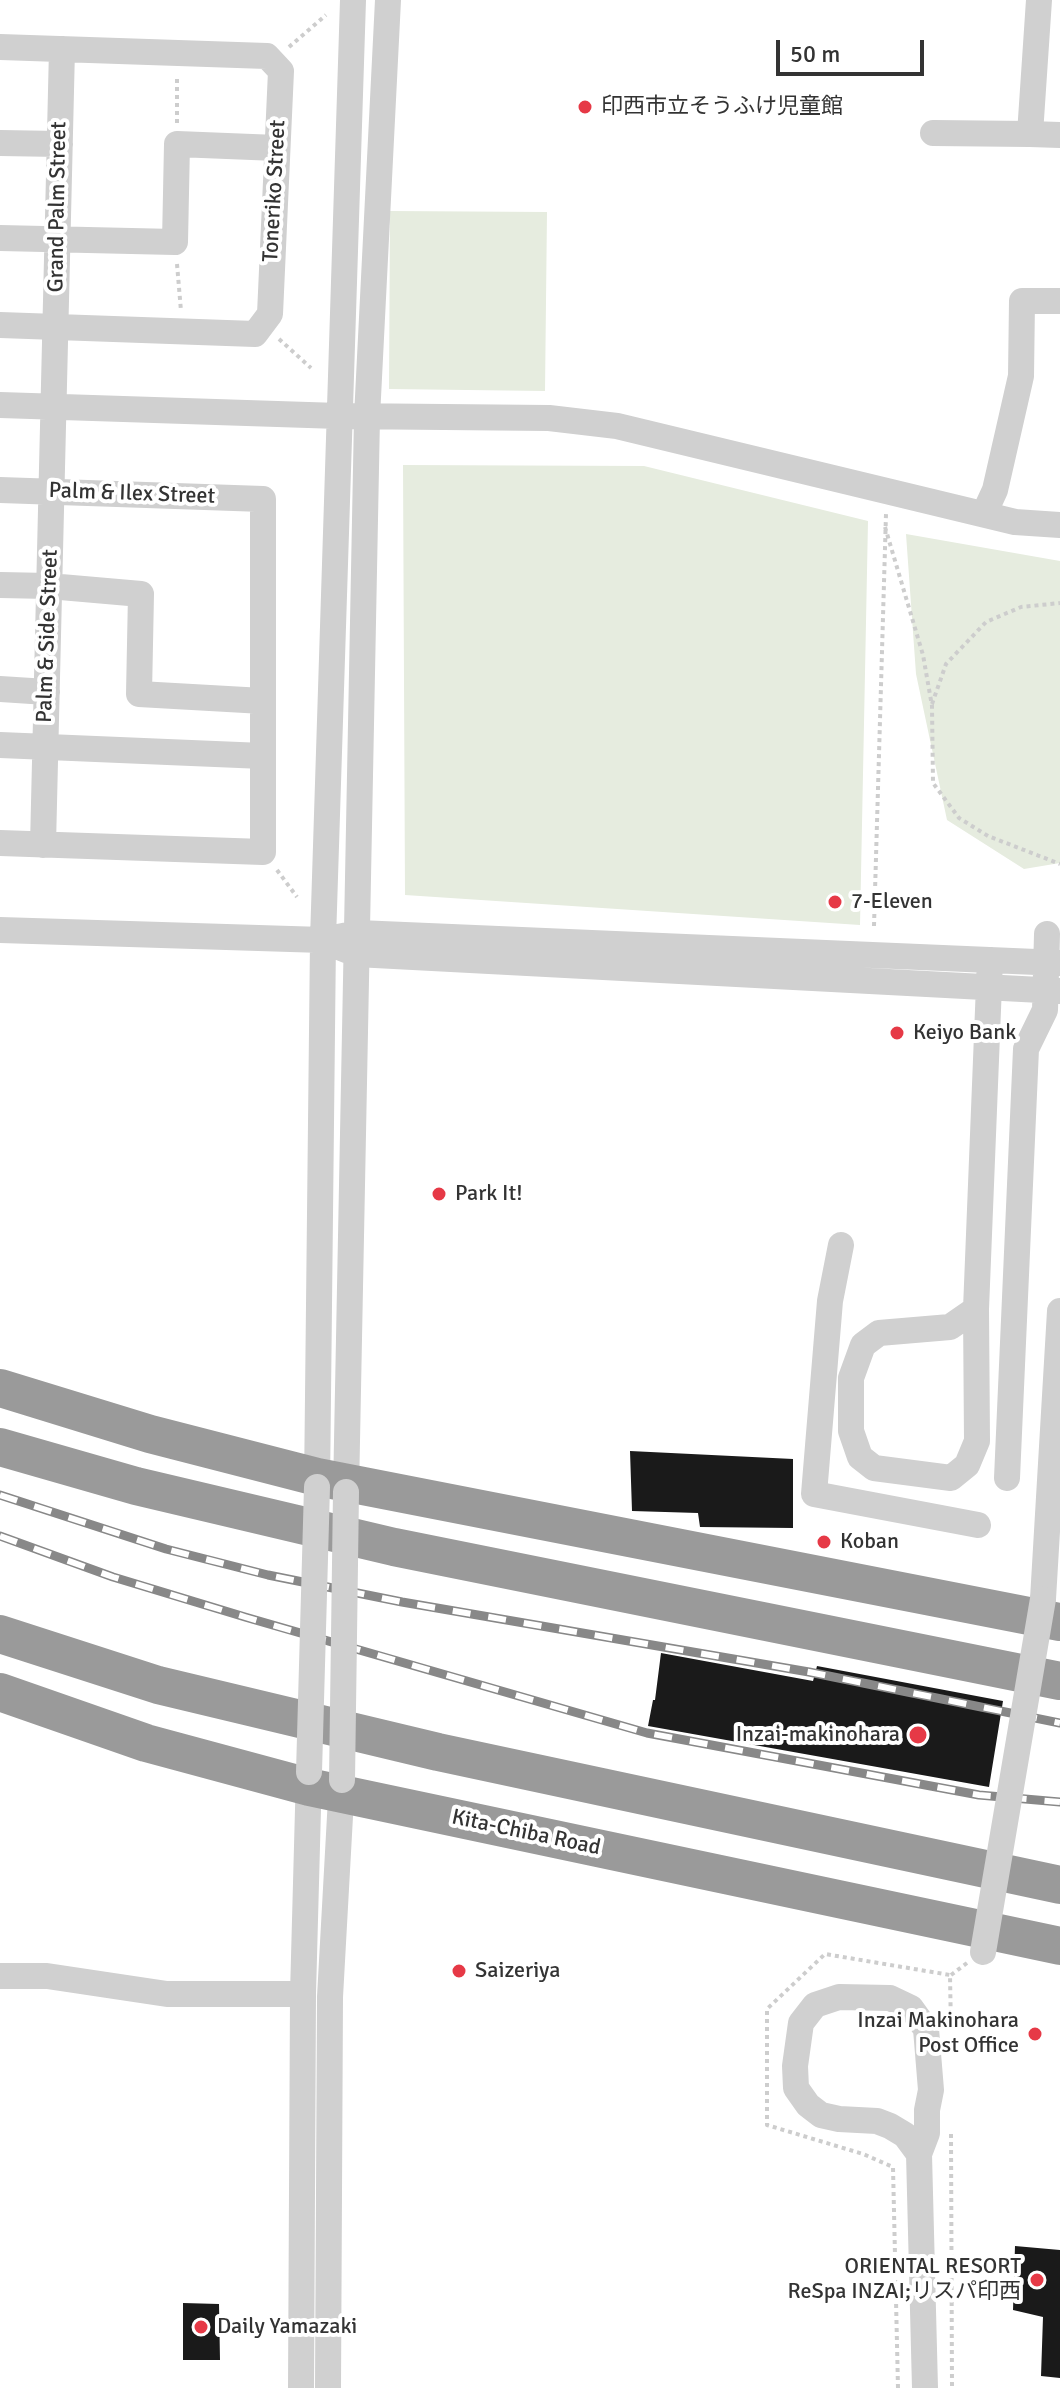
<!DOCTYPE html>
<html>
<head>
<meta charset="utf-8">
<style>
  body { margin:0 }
  #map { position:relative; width:1060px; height:2388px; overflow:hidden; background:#fff; font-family:Signika,sans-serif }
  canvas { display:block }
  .scale { position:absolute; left:776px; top:40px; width:148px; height:36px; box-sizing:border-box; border:4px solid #333; border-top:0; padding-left:10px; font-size:24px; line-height:28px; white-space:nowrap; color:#333; -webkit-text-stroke:6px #fff; paint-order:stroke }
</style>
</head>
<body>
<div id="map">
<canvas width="1060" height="2388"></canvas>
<div class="scale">50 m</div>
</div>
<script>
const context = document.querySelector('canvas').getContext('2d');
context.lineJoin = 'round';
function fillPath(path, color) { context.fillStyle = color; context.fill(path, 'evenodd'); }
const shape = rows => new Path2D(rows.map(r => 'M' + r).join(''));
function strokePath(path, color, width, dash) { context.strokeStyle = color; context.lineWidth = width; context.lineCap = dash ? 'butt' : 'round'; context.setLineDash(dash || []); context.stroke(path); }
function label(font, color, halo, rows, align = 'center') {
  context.font = font + ' Signika,"Noto Sans JP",sans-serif'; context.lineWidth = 8; context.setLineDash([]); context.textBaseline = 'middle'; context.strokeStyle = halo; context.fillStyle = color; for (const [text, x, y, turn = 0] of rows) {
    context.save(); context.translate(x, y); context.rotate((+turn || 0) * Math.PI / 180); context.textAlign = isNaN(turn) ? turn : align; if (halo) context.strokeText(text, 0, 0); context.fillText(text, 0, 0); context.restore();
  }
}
fillPath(shape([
  [390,211,547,212,545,391,389,389],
  [403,465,644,466,868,521,860,925,405,895],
  [906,534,1060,561,1060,863,1024,869,947,820,916,674]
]), '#e6ecdf');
fillPath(shape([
  [630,1451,793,1459,793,1528,700,1527,698,1513,632,1511],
  [661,1653,813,1681,817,1666,1003,1701,989,1787,648,1726,653,1700,655,1700],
  [1015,2246,1060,2250,1060,2378,1041,2376,1043,2317,1013,2310],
  [183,2303,219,2304,220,2360,183,2360]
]), '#1a1a1a');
strokePath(shape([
  [289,47,326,15],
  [177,123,177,75],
  [177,264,181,311],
  [279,339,311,368],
  [885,527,923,655,932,706,933,783,959,818,988,836,1060,864],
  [932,704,946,664,986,622,1021,607,1060,603],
  [277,870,297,897],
  [874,926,886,514],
  [951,1975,967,1963],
  [951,2134,952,2388],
  [898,2388,893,2167,863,2154,767,2125,767,2009,825,1954,950,1975,951,2030]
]), '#cdcdcd', 4, [4, 4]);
strokePath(shape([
  [1039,0,1030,134,1060,135],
  [0,47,267,56,281,71,270,314,255,334,0,325],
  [933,133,1030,134],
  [0,143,60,144],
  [0,238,175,242,177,144,277,148],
  [0,405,339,416,549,418,617,426,1015,522,1060,525],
  [0,490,263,499,263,852,0,843],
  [984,514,995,490,1021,376,1022,301,1060,301],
  [0,585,49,586,141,594,139,694,263,701],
  [0,689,47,692],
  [0,745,263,756],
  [43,845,62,49],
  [0,930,323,940,358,933,1060,963],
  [341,948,356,954,1060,991],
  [841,1245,830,1301,814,1494,978,1525],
  [976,1309,950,1327,879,1333,863,1345,851,1378,851,1431,860,1457,874,1468,951,1478,967,1465,977,1441,976,1309,990,960],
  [1007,1478,1026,1049,1045,1010,1047,934],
  [317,1487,323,940,353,0],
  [346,1492,367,417,388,0],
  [1043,1599,1060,1311],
  [0,1976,47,1976,167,1994,303,1994],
  [919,2154,905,2135,890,2126,877,2121,839,2119,821,2115,808,2105,796,2088,795,2066,801,2023,815,2005,839,1997,890,1998,911,2008,926,2029,931,2090,927,2110,927,2133,919,2154,925,2388],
  [301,2388,303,1994,309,1772],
  [328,2388,330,1997,342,1780]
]), '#d0d0d0', 26);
strokePath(shape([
  [0,1388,150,1434,317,1477,1060,1622],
  [0,1447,136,1486,394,1547,1060,1681],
  [0,1634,158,1685,438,1752,1060,1885],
  [0,1692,146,1743,309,1787,1060,1946]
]), '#9a9a9a', 38);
const rail = shape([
  [0,1495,166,1549,268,1575,402,1602,809,1672,1060,1723],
  [0,1536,113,1577,245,1617,647,1733,979,1795,1060,1802]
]);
strokePath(rail, '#888', 9);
strokePath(rail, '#fff', 6, [18]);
strokePath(shape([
  [309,1772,317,1487],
  [342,1780,346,1492],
  [983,1952,1043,1599]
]), '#d0d0d0', 26);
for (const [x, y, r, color] of [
  [585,107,8,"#e63946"],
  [835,902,8,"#e63946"],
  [897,1033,8,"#e63946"],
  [439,1194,8,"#e63946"],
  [824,1542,8,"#e63946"],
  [918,1735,10,"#e63946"],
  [459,1971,8,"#e63946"],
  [1035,2034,8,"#e63946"],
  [1037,2280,8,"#e63946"],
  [201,2327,8,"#e63946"]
]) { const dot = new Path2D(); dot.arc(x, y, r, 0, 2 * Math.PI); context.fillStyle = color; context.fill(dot); strokePath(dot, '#fff', 3); }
label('22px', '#333', '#fff', [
  ["印西市立そうふけ児童館",601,107],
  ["7-Eleven",851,902],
  ["Keiyo Bank",913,1033],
  ["Park It!",455,1194],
  ["Koban",840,1542],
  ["Inzai-makinohara",900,1735,"right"],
  ["Saizeriya",475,1971],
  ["Inzai Makinohara",1019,2021,"right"],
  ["Post Office",1019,2046,"right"],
  ["ORIENTAL RESORT",1021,2267,"right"],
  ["ReSpa INZAI;リスパ印西",1021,2292,"right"],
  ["Daily Yamazaki",217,2327]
], 'left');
label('22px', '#333', '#fff', [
  ["Toneriko Street",275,191,-87],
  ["Grand Palm Street",58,207,-89],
  ["Palm & Ilex Street",132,494,2],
  ["Palm & Side Street",48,636,-88],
  ["Kita-Chiba Road",526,1833,12]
]);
</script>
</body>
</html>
